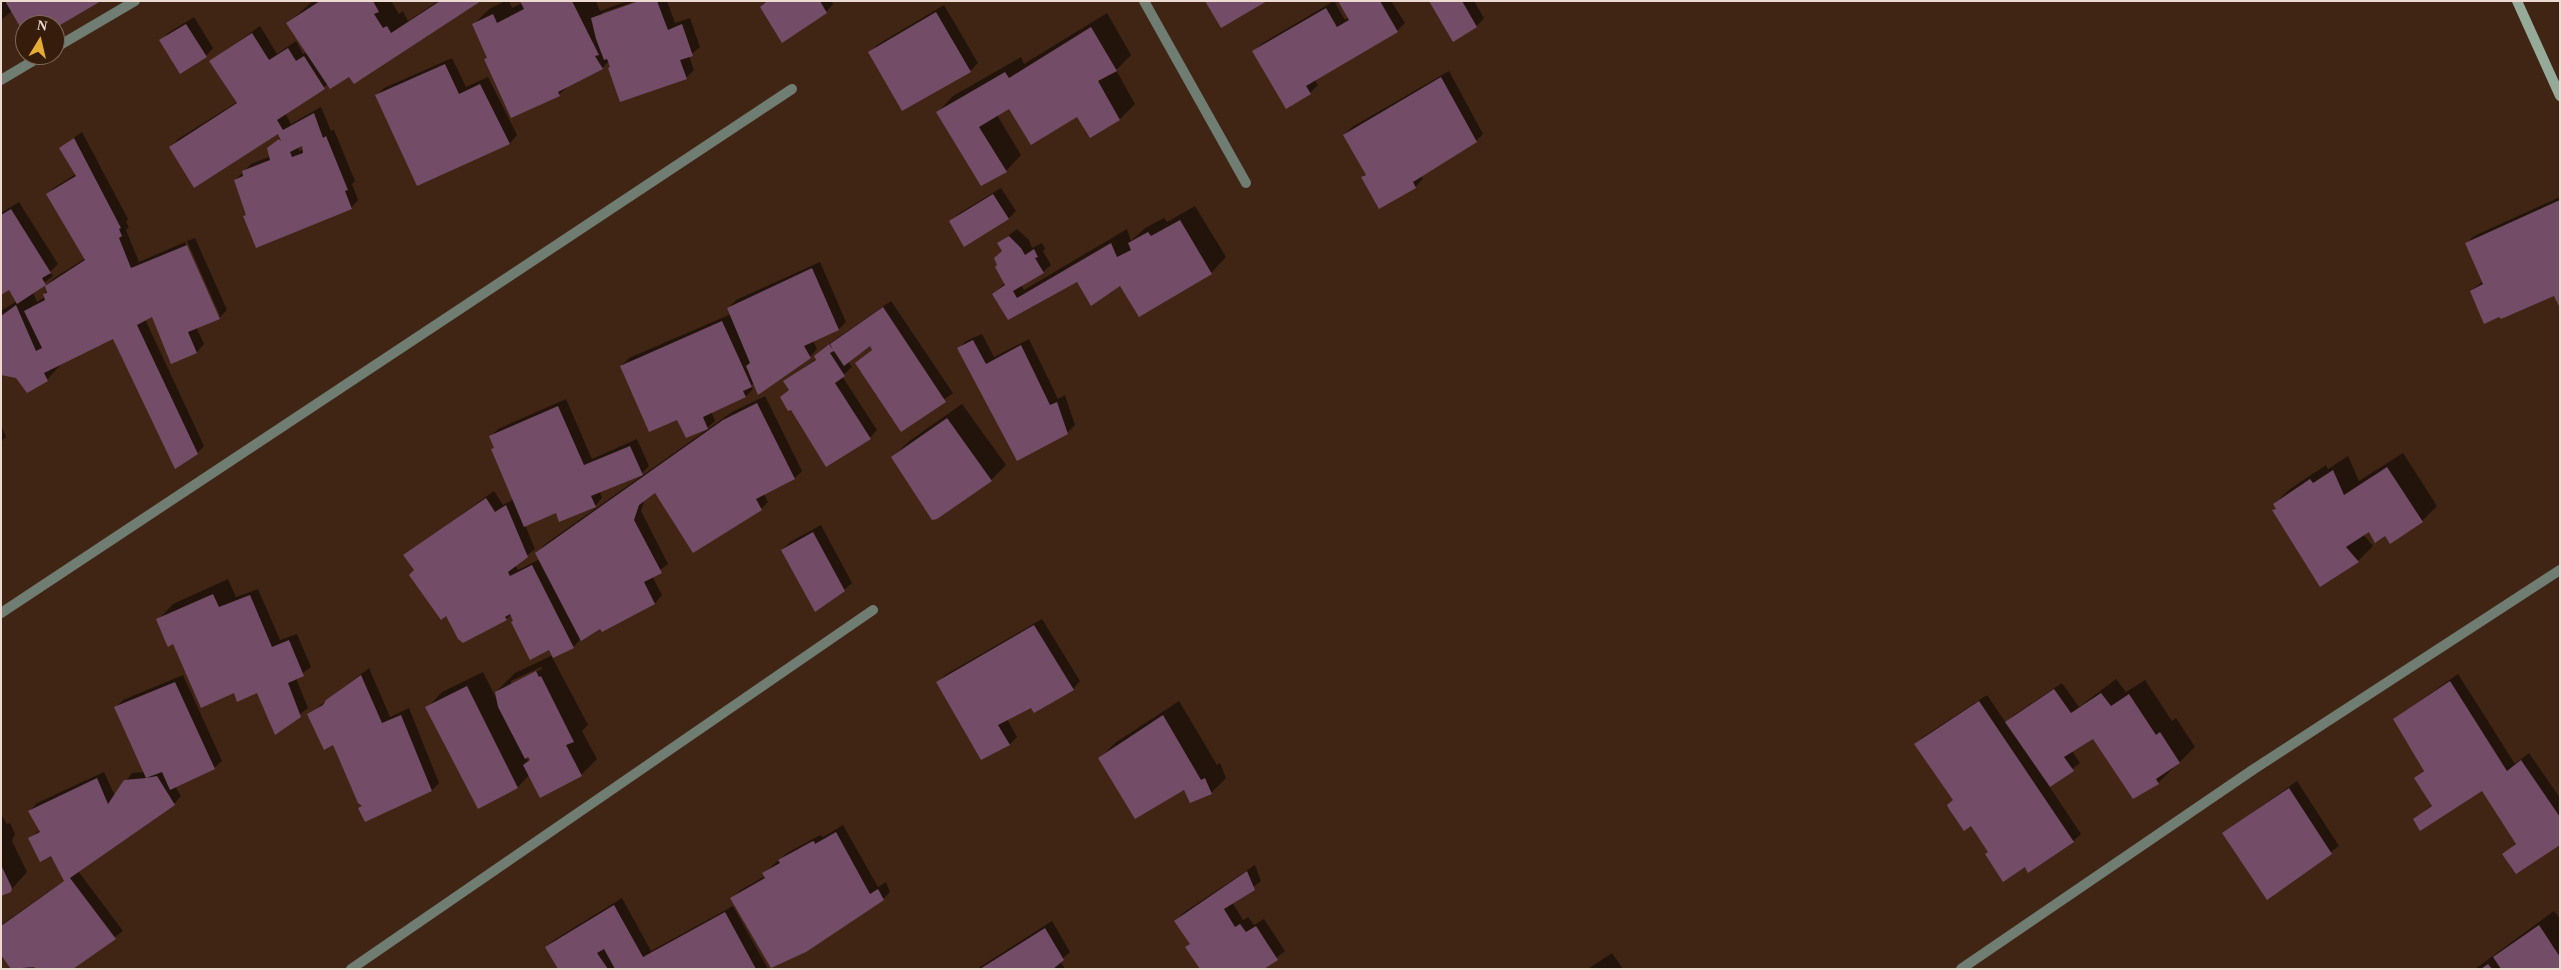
<!DOCTYPE html>
<html>
<head>
<meta charset="utf-8">
<style>
	body { margin:0 }
	#map { position:relative; width:2561px; height:970px; overflow:hidden; background:#402515; font-family:"Times New Roman",serif }
	canvas { display:block }
	.frame { position:absolute; inset:0; border:2px solid #eddbd1; pointer-events:none }
	.north { position:absolute; left:15px; top:15px; width:50px; height:50px; box-sizing:border-box; background:#351c0b; border:1px solid #7f685a; border-radius:50%; rotate:9deg; font-size:14px; font-weight:700; line-height:20px; text-align:center; color:#eddbd1 }
	.north::after { content:''; display:block; margin:auto; width:18px; height:22px; background:#e5ad35; clip-path:polygon(50% 0,100% 100%,50% 72%,0 100%) }
</style>
</head>
<body>
<div id="map">
<canvas width="2561" height="970"></canvas>
<div class="frame"></div>
<div class="north">N</div>
</div>
<script>
const g = document.querySelector('canvas').getContext('2d');
g.lineJoin = 'round';
function fill(path, color) {
  g.fillStyle = color;
  g.fill(path, 'evenodd');
}
function toPath(rows) {
  const path = new Path2D();
  for (const r of rows) {
    path.moveTo(r[0], r[1]);
    for (let i = 2; i < r.length; i += 2) path.lineTo(r[i], r[i + 1]);
  }
  return path;
}
function stroke(path, color, width, dash) {
  g.strokeStyle = color;
  g.lineWidth = width;
  g.lineCap = dash ? 'butt' : 'round';
  g.setLineDash(dash || []);
  g.stroke(path);
}
fill(toPath([
	[1,1,99,1,55,27,55,25,25,25,25,32,12,11,1,20],
	[313,1,391,1,399,14,403,11,408,21,438,1,479,1,349,76,328,84,285,113,291,124,321,107,331,131,334,130,355,181,352,184,358,200,351,208,244,216,247,213,235,180,251,164,271,156,269,148,281,137,278,132,171,147,178,139,237,102,211,61,260,26,277,54,296,41,303,54,307,52,288,23],
	[303,144,304,149,299,151,298,147],
	[505,1,509,1,512,8,522,3,521,1,596,1,600,11,628,1,636,1,602,13,602,16,643,1,667,1,675,23,690,18,700,47,689,56,694,70,686,78,611,67,609,61,602,68,568,86,559,95,488,57,474,24,489,9],
	[766,1,832,1,833,4,826,12,761,6],
	[1334,1,1345,20,1349,17,1339,1,1391,1,1405,23,1397,31,1314,79,1318,85,1310,93,1254,52,1261,44],
	[1431,1,1474,1,1484,18,1477,26,1453,40],
	[944,5,978,63,970,71,870,52,877,45],
	[1107,13,1131,55,1116,70,1135,104,1120,119,1090,136,1078,115,1009,107,997,115,1021,155,1006,171,938,112,953,96,1021,57,1024,64],
	[194,17,213,48,206,56,161,41,168,33],
	[452,58,466,87,488,77,517,135,510,143,418,184,376,96,384,88],
	[1449,71,1483,134,1476,141,1421,176,1423,179,1415,187,1380,207,1362,177,1367,173,1344,135,1352,127],
	[82,132,128,219,126,222,129,227,126,230,139,262,185,242,218,316,220,316,187,241,195,238,227,310,219,318,196,327,204,344,197,352,171,362,153,316,145,319,204,446,197,453,114,337,62,363,47,380,1,374,1,311,17,301,10,289,1,293,1,213,19,202,58,264,50,272,53,276,33,292,37,302,45,297,46,286,54,278,86,258,47,194,55,187,76,174,60,148],
	[1001,188,1016,211,1008,219,951,222,958,214],
	[2560,197,2560,304,2555,295,2471,291,2483,281,2466,244,2474,236],
	[1195,206,1226,257,1211,273,1120,284,1078,280,1009,318,994,294,1005,283,1003,250,999,243,1017,229,1029,240,1032,248,1042,243,1045,249,1043,251,1051,265,1043,272,1021,285,1024,290,1127,229,1131,241,1145,228,1164,218,1167,222],
	[820,262,846,322,839,329,813,341,817,349,810,357,754,383,751,386,753,389,746,396,711,411,715,421,707,428,677,418,621,366,629,358,731,314,728,308,736,300],
	[891,301,953,393,902,430,856,363,873,349,870,344,847,360,852,367,842,376,877,430,870,438,791,409,781,397,790,389,785,381,817,358,816,356,823,348],
	[982,334,994,357,1029,339,1058,399,1065,395,1075,425,1067,433,958,349,966,341],
	[765,396,802,471,795,478,764,494,768,502,761,509,656,492,645,499,641,511,668,564,652,576,662,595,655,603,602,631,600,628,581,639,573,647,552,657,588,725,582,731,597,759,581,775,540,796,529,775,518,787,478,807,427,708,442,692,483,672,497,700,496,692,515,673,553,655,549,648,511,615,506,619,447,614,404,556,494,491,503,505,514,499,492,450,495,447,490,437,498,429,566,399,592,459,637,439,649,466,642,473,600,492,602,498,595,506,557,512,525,525,535,549,515,565,518,570,540,559,537,553,544,545,732,412],
	[541,667,542,669,511,684,511,681],
	[529,755,531,759,528,762,526,757],
	[962,404,1006,465,991,480,892,458,908,442],
	[1,425,6,437,1,442],
	[2403,453,2437,506,2422,521,2386,535,2369,530,2363,534,2373,546,2358,561,2274,511,2277,508,2274,504,2290,489,2326,465,2328,469,2348,456,2359,481],
	[821,525,852,583,844,590,782,550,790,542],
	[228,579,236,597,258,589,280,640,297,634,311,667,296,678,308,708,275,733,257,692,235,692,174,643,158,620,173,604],
	[1042,619,1080,681,1073,689,1031,706,1007,719,1017,737,1010,744,982,759,937,683,945,675],
	[369,668,390,717,409,708,439,783,432,790,366,820,360,808,363,805,334,744,309,714],
	[2458,674,2515,764,2529,753,2560,798,2560,843,2504,854,2517,842,2482,789,2415,819,2432,805,2415,778,2425,769,2394,719],
	[183,675,222,761,214,768,175,786,181,796,174,804,78,871,123,931,71,969,34,965,29,969,13,969,1,953,1,925,65,880,52,855,30,838,40,830,30,811,37,803,104,772,115,796,132,773,144,772,116,707,123,700],
	[2116,679,2126,692,2145,680,2172,721,2176,718,2195,747,2158,783,2093,737,2072,751,2080,763,2049,786,2081,834,2073,841,2026,865,1989,851,1916,744,1923,737,1987,695,2006,723,2014,715,2062,683,2079,707],
	[1179,701,1217,765,1220,763,1226,778,1211,793,1184,788,1100,758,1115,743],
	[2297,781,2339,846,2267,898,2224,833],
	[1,814,7,824,10,823,15,834,12,841,27,872,10,891,1,895],
	[843,825,878,887,886,882,890,892,882,900,732,898,739,891,765,876,764,873,787,853,820,835,823,837],
	[1255,865,1261,881,1232,902,1243,920,1248,917,1254,925,1264,919,1285,951,1262,969,1187,947,1191,943,1176,921,1183,913],
	[622,898,651,951,733,906,768,969,559,969,546,947,554,940],
	[2554,911,2560,919,2560,969,2475,969],
	[1052,921,1070,952,1060,961,1065,969,977,969],
	[1612,953,1623,969,1588,969]
]), '#0007');
fill(toPath([
	[5,1,101,1,55,28,55,25,25,25,25,35],
	[320,1,373,1,379,12,374,14,383,28,387,26,391,33,440,1,481,1,354,84,349,77,330,89,286,23],
	[520,1,572,1,599,55,595,56,603,69,558,92,560,96,511,118,484,59,487,58,472,24,493,14,497,23,524,9],
	[639,1,657,1,668,30,682,24,693,56,680,60,687,79,620,102,608,68,610,67,607,59,604,60,596,39,591,18],
	[767,1,820,1,827,13,782,43,760,7],
	[1205,1,1267,1,1221,28],
	[1338,1,1380,1,1398,32,1306,86,1311,94,1286,109,1252,51,1326,8,1337,27,1349,20],
	[1429,1,1462,1,1477,27,1453,42],
	[936,12,971,72,902,111,868,52],
	[186,24,207,57,180,74,159,40],
	[1091,27,1117,71,1098,81,1120,120,1090,138,1077,117,1031,145,1009,109,979,127,1007,172,981,186,936,112,1005,72,1009,78],
	[252,33,269,60,288,48,296,61,304,56,325,89,277,120,283,130,314,113,323,138,326,136,348,190,345,191,352,209,256,248,243,216,246,215,234,180,243,176,242,171,270,160,267,148,279,139,281,141,278,134,194,188,169,147,237,103,209,61],
	[302,146,303,153,292,157,290,152],
	[445,64,459,94,480,84,510,144,417,186,375,95],
	[1441,77,1477,142,1413,182,1416,188,1379,209,1361,177,1366,175,1343,135],
	[74,138,121,228,119,229,122,236,119,238,131,268,187,245,220,319,188,332,197,353,171,364,152,317,137,325,198,454,175,469,113,339,44,373,48,381,27,393,16,378,1,375,1,316,16,305,36,351,42,348,24,311,45,300,43,294,47,293,45,286,85,260,46,194,76,176,59,148],
	[993,194,1009,219,964,247,949,221],
	[2560,200,2560,308,2554,296,2501,319,2499,317,2484,324,2470,291,2483,284,2465,243],
	[11,209,51,273,42,278,46,285,17,304,9,290,1,295,1,215],
	[1180,220,1212,274,1139,317,1120,286,1091,306,1077,282,1008,320,992,294,1005,285,995,267,997,265,994,258,1002,251,997,243,1009,236,1021,248,1025,255,1034,249,1038,257,1035,258,1044,273,1013,291,1017,298,1111,243,1117,257,1131,250,1128,243,1148,232,1151,236],
	[812,268,839,330,804,346,811,358,758,395,746,366,750,363,727,308],
	[883,307,946,402,901,432,855,363,872,350,870,346,844,366,834,351,830,353,845,376,835,383,871,439,826,467,791,410,788,411,780,397,789,390,783,381,816,360,814,356,829,344,833,350,830,344],
	[722,321,752,387,743,391,746,397,703,417,708,429,686,438,677,420,649,432,620,366],
	[973,340,986,364,1021,345,1050,405,1057,402,1068,434,1017,461,957,348],
	[757,403,795,479,756,499,762,510,693,553,655,493,639,505,634,520,662,573,644,582,655,604,602,632,600,629,581,641,535,553,723,420],
	[558,406,584,465,630,446,643,475,591,496,596,507,559,522,556,513,524,527,491,449,494,448,489,436],
	[947,418,992,481,937,519,932,520,891,457],
	[2387,467,2423,522,2390,544,2385,536,2375,543,2369,532,2346,547,2359,562,2320,587,2272,510,2276,509,2273,504,2310,479,2313,483,2333,470,2344,495],
	[486,498,495,512,506,505,528,557,508,572,510,576,532,565,574,648,553,658,549,650,530,660,511,622,513,621,510,614,505,617,507,620,463,643,458,639,446,616,441,620,409,575,414,570,403,555],
	[813,532,845,591,815,612,781,550],
	[213,594,219,607,250,595,272,647,289,640,304,676,288,683,301,717,275,735,257,693,237,702,234,693,201,708,173,644,168,647,166,643,156,619],
	[1034,625,1074,690,1034,713,1031,708,998,725,1010,745,981,760,936,682],
	[536,671,539,677,541,676,574,742,566,745,582,776,540,798,523,765,530,760,528,757,525,759,498,707,495,692],
	[361,675,382,723,401,715,432,791,365,822,358,808,362,806,358,803,333,745,324,750,307,714,323,705,326,700],
	[2450,681,2507,771,2521,760,2560,817,2560,845,2516,874,2502,854,2516,844,2482,791,2420,831,2413,819,2432,806,2414,778,2424,771,2393,719],
	[175,682,215,769,170,790,162,772,146,778,157,776,175,805,70,878,116,939,73,969,36,969,34,967,11,969,1,955,1,926,64,881,51,856,40,862,28,838,40,832,28,811,97,778,108,804,124,780,146,778,114,707],
	[467,686,518,788,478,809,425,707],
	[2054,689,2071,713,2101,693,2111,706,2129,694,2156,735,2160,732,2180,763,2156,779,2159,784,2133,799,2093,739,2064,757,2074,771,2050,787,2005,722],
	[1979,701,2074,842,2028,873,2025,867,2003,882,1985,854,1988,852,1971,826,1964,831,1949,809,1947,805,1953,800,1914,744],
	[1163,715,1201,780,1205,778,1212,794,1190,803,1184,790,1135,819,1098,758],
	[2289,788,2332,854,2267,900,2222,833],
	[836,832,870,894,878,889,884,900,806,952,771,968,730,898,765,878,762,873,780,863,778,860,811,842,814,841,815,844],
	[1,865,12,888,11,892,1,896],
	[1247,871,1255,890,1224,909,1235,927,1240,924,1246,932,1256,926,1278,960,1264,969,1200,969,1185,947,1190,944,1174,921],
	[614,905,643,957,725,912,756,969,615,969,604,949,597,953,608,969,558,969,545,947],
	[2539,925,2560,957,2560,969,2501,969,2493,957],
	[1045,928,1064,960,1053,969,980,969],
	[2488,964,2492,969,2481,969]
]), '#734c68');
stroke(toPath([
	[1144,1,1246,183],
	[55,48,135,1],
	[1,80,43,55],
	[1,613,792,89],
	[351,969,873,610],
	[1961,969,2254,769,2560,570]
]), '#707d72', 10);
stroke(toPath([
	[2517,1,2560,96]
]), '#96aa99', 10);
</script>
</body>
</html>
